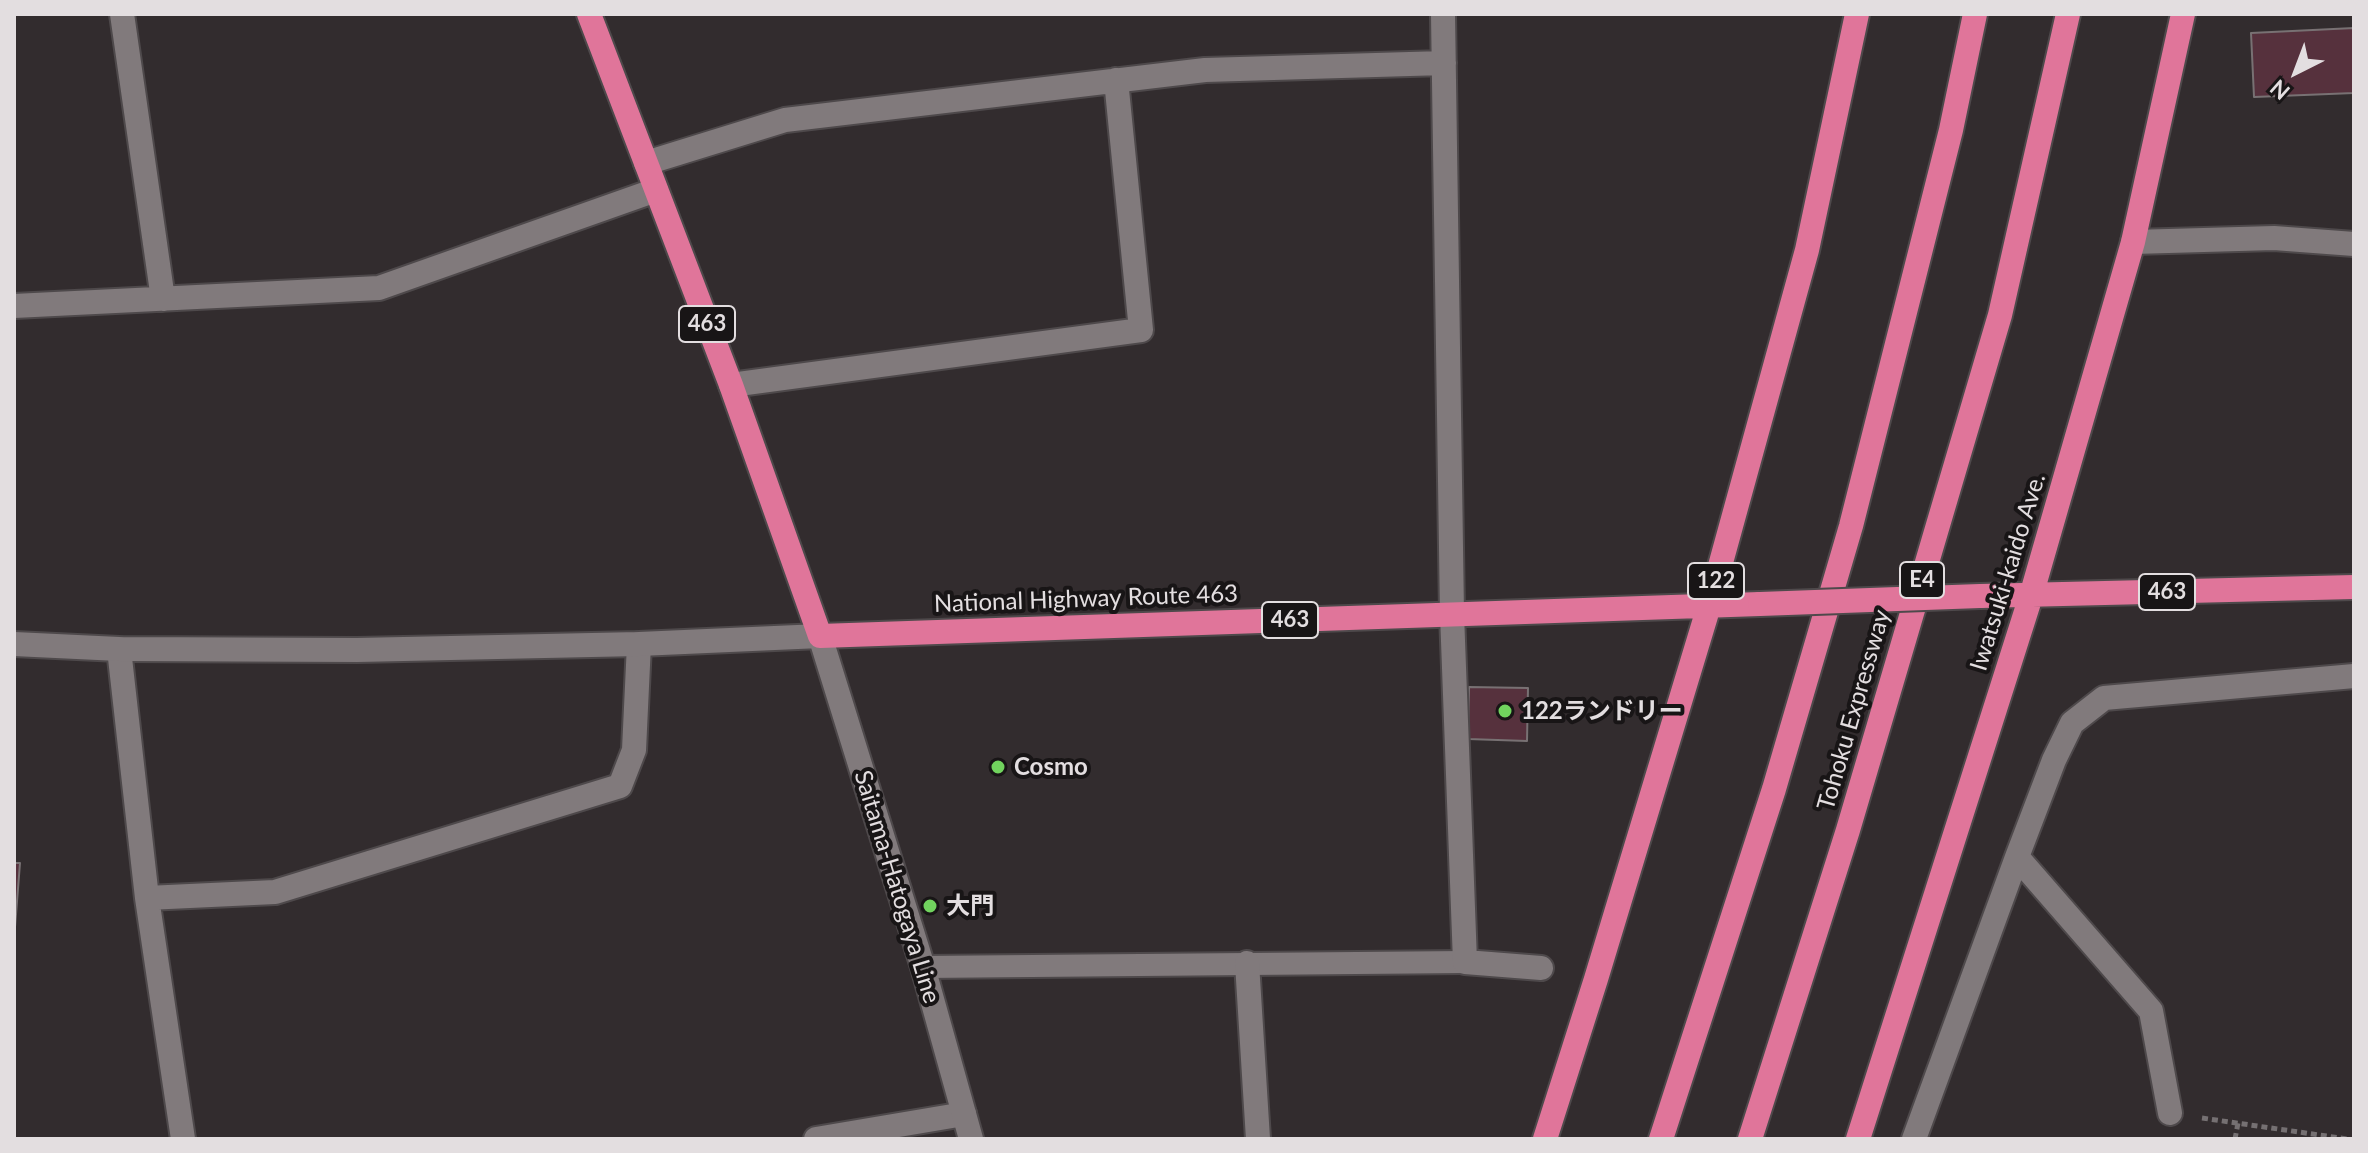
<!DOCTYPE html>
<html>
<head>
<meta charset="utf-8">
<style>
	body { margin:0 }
	#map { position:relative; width:2368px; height:1153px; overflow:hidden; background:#322c2e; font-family:Lato,sans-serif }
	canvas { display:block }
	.frame { position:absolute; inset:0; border:16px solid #e3dee0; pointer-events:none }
	.north { position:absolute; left:2256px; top:32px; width:80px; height:80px; -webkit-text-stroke:6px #181516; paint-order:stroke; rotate:222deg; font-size:22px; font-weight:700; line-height:32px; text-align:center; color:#e3dee0 }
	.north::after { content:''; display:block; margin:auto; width:28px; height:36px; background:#e3dee0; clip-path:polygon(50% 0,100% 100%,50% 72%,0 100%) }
</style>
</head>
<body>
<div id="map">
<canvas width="2368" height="1153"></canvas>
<div class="frame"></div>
<div class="north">N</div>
</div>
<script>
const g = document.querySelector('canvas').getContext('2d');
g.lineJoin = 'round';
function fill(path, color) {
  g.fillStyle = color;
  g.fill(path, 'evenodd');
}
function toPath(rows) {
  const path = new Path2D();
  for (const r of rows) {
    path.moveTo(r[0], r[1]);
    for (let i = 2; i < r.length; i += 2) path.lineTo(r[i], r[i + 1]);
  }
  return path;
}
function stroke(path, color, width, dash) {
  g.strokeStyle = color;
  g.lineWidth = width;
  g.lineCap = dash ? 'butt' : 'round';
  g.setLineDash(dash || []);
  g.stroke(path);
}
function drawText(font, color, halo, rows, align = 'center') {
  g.font = font + ' Lato,"Noto Sans JP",sans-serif';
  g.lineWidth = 8;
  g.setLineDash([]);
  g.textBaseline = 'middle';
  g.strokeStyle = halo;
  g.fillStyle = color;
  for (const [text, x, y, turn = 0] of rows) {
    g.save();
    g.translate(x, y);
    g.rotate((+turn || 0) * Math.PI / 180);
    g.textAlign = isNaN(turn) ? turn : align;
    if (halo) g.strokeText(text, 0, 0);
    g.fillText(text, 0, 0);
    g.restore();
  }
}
const building = toPath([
	[2354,28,2354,93,2254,97,2251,33,2354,28],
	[1469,687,1528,688,1527,741,1468,739,1469,687],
	[14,863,20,863,15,927,14,927,14,863]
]);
fill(building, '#56313d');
stroke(building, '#787173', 2);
const lane = toPath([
	[923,967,1465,962]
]);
const street = toPath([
	[122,14,163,299],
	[1443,14,1452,614,1465,962,1541,968],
	[646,163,785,120,1205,70,1444,63],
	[2133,242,2274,238,2354,244],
	[14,306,379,288,656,190],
	[731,385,1141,330,1116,80],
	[119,649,147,898,183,1139],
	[2017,857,2151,1011,2170,1113],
	[147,898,275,892,620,786,634,750,639,644],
	[1247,963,1258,1139],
	[816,1139,964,1114],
	[1914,1139,2017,857,2054,760,2072,723,2104,698,2354,676]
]);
const secondary = toPath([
	[14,644,119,649,357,650,639,644,820,636,923,967,971,1139]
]);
const highway = toPath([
	[589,14,731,385,820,636,1760,604],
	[1980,596,2354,587],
	[1545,1139,1596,979,1709,606,1807,250,1857,14],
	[1661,1139,1774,789,1851,526,1951,130,1975,14],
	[1750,1139,1848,830,2000,315,2068,14],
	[1858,1139,2031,596,2133,242,2183,14]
]);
stroke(lane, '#4e494b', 26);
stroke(street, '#4e494b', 28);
stroke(secondary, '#4e494b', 28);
stroke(highway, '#4e494b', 28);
stroke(toPath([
	[2202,1118,2347,1139],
	[2235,1139,2238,1123]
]), '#757072', 5, [6, 4]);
stroke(lane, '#817a7c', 22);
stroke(street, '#817a7c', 24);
stroke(secondary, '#817a7c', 24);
stroke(highway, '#e0759a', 24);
const highwayBridge = toPath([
	[1760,604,1980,596]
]);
stroke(highwayBridge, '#4e494b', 28, []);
stroke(highwayBridge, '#e0759a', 24);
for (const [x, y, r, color] of [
	[1505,711,8,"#71d35e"],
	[998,767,8,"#71d35e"],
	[930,906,8,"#71d35e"]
]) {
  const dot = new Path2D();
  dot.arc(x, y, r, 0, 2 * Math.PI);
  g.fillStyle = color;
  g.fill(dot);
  stroke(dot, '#181516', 3);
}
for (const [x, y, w] of [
	[707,324,56],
	[1922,580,44],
	[1716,581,56],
	[2167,592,56],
	[1290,620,56]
]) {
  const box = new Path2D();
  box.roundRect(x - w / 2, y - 18, w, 36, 6);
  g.fillStyle = '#181516';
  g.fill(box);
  stroke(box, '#e3dee0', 2);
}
drawText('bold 22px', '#e3dee0', null, [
	["463",707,324],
	["E4",1922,580],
	["122",1716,581],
	["463",2167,592],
	["463",1290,620]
]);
drawText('24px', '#e3dee0', '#181516', [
	["Iwatsuki-kaido Ave.",2008,572,-73],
	["National Highway Route 463",1086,599,-2],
	["Tohoku Expressway",1854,710,-74],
	["Saitama-Hatogaya Line",897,887,73]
]);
drawText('bold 24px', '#e3dee0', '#181516', [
	["122ランドリー",1521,711],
	["Cosmo",1014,767],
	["大門",946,906]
], 'left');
</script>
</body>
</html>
